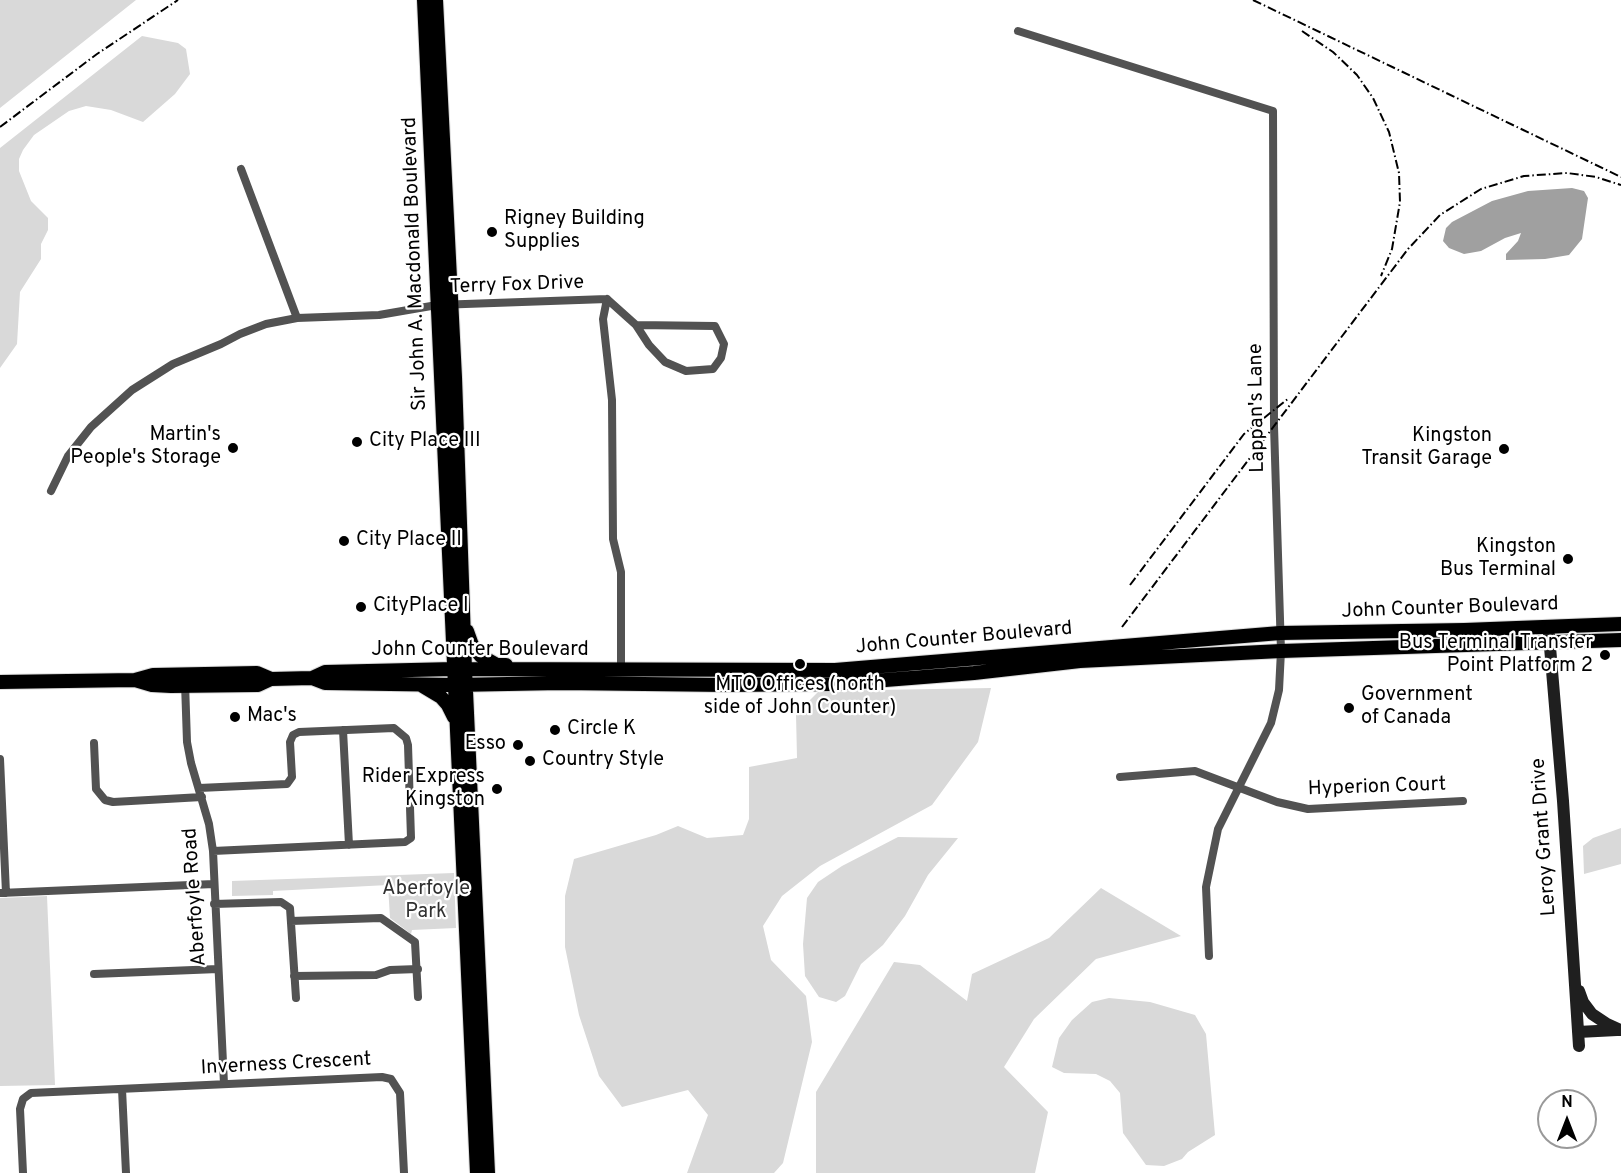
<!DOCTYPE html>
<html>
<head>
<meta charset="utf-8">
<style>
	body { margin:0 }
	#map { position:relative; width:1621px; height:1173px; overflow:hidden; background:#fff; font-family:Overpass,sans-serif }
	canvas { display:block }
	.north { position:absolute; left:1537px; top:1089px; width:60px; height:60px; box-sizing:border-box; background:#fff; border:2px solid #999; border-radius:50%; rotate:0deg; font-size:16px; font-weight:700; line-height:24px; text-align:center; color:#000 }
	.north::after { content:''; display:block; margin:auto; width:21px; height:27px; background:#000; clip-path:polygon(50% 0,100% 100%,50% 72%,0 100%) }
</style>
</head>
<body>
<div id="map">
<canvas width="1621" height="1173"></canvas>
<div class="north">N</div>
</div>
<script>
const g = document.querySelector('canvas').getContext('2d');
g.lineJoin = 'round';
function fill(path, color) {
  g.fillStyle = color;
  g.fill(path, 'evenodd');
}
function toPath(rows) {
  const path = new Path2D();
  for (const r of rows) {
    path.moveTo(r[0], r[1]);
    for (let i = 2; i < r.length; i += 2) path.lineTo(r[i], r[i + 1]);
  }
  return path;
}
function stroke(path, color, width, dash) {
  g.strokeStyle = color;
  g.lineWidth = width;
  g.lineCap = dash ? 'butt' : 'round';
  g.setLineDash(dash || []);
  g.stroke(path);
}
function drawText(font, color, halo, rows, align = 'center') {
  g.font = font + ' Overpass,sans-serif';
  g.lineWidth = 4.5;
  g.setLineDash([]);
  g.textBaseline = 'middle';
  g.strokeStyle = halo;
  g.fillStyle = color;
  for (const [text, x, y, turn = 0] of rows) {
    g.save();
    g.translate(x, y);
    g.rotate((+turn || 0) * Math.PI / 180);
    g.textAlign = isNaN(turn) ? turn : align;
    if (halo) g.strokeText(text, 0, 0);
    g.fillText(text, 0, 0);
    g.restore();
  }
}
fill(toPath([
	[0,0,136,0,0,108],
	[142,36,178,43,186,49,190,74,175,94,143,122,111,110,86,106,69,111,34,135,23,150,19,159,19,171,31,201,48,218,48,230,41,244,41,259,20,292,17,344,0,368,0,148],
	[991,688,978,742,932,805,820,866,782,896,763,926,771,960,806,996,812,1042,783,1163,774,1173,687,1173,708,1115,688,1090,622,1107,599,1076,579,1015,565,947,565,896,574,859,656,835,678,826,707,838,743,835,749,819,749,767,797,758,796,714,819,691],
	[1621,828,1621,864,1584,874,1583,846,1593,838],
	[898,837,958,838,928,875,905,916,883,945,861,964,845,996,836,1002,819,997,805,976,803,944,807,898,818,882,842,866],
	[454,873,456,928,412,930,411,934,390,918,388,885,273,891,273,895,232,896,232,881],
	[1101,888,1181,936,1096,959,1034,1019,1004,1067,1048,1112,1035,1173,816,1173,816,1092,894,962,920,965,967,1001,972,974,1049,938],
	[47,896,55,1085,0,1086,0,898],
	[1109,998,1150,1002,1195,1015,1206,1034,1215,1135,1188,1152,1182,1159,1164,1166,1146,1165,1123,1133,1120,1093,1110,1081,1096,1074,1064,1073,1052,1067,1059,1038,1072,1020,1092,1002]
]), '#d9d9d9');
fill(toPath([
	[1572,188,1584,191,1588,198,1582,239,1569,255,1545,259,1506,260,1506,254,1518,241,1521,233,1505,238,1481,251,1464,254,1449,248,1443,241,1446,228,1452,222,1492,201,1528,191]
]), '#a0a0a0');
const primary = toPath([
	[424,0,477,1173],
	[436,0,455,377,465,669,488,1173],
	[467,631,472,645,481,656,497,665,506,665],
	[312,678,325,672,454,669,835,670,1280,633,1464,630,1621,624],
	[135,680,152,685,171,686,258,685,271,679,312,678,325,683,455,685,561,683,726,685,835,684,974,673,1080,661,1281,651,1621,640],
	[0,682,135,680,153,675,257,673,271,679],
	[421,685,441,697,448,705,454,717]
]);
stroke(primary, '#dbdbdb', 16);
stroke(toPath([
	[1018,31,1273,111,1274,426,1281,651,1279,690,1271,723,1218,829,1206,887,1209,956],
	[241,169,297,318],
	[607,299,603,319,612,400,613,539,621,572,621,670],
	[607,299,636,325,715,326,724,344,721,358,713,369,686,371,665,362,649,345,636,325],
	[51,491,68,456,91,427,132,390,173,364,221,344,240,334,266,324,297,318,379,315,437,305,607,299],
	[185,683,187,742,191,763,209,824,213,851,224,1084],
	[343,730,349,845],
	[94,743,96,789,105,800,113,802,202,797],
	[0,759,6,893],
	[1120,777,1195,771,1277,802,1308,809,1463,801],
	[199,788,287,784,292,777,290,742,293,735,299,732,394,728,406,738,408,745,411,838,405,842,213,851],
	[0,893,214,884],
	[214,904,281,902,290,908,296,998],
	[291,921,381,918,415,942,418,997],
	[94,974,218,969],
	[294,976,376,975,390,970,418,969],
	[122,1089,126,1173],
	[23,1173,20,1109,23,1099,31,1093,382,1077,391,1079,400,1093,404,1173]
]), '#525252', 8);
stroke(toPath([
	[1549,635,1563,801,1579,1046],
	[1579,991,1583,1002,1592,1014,1607,1024,1620,1030],
	[1578,1032,1617,1030]
]), '#1f1f1f', 12);
stroke(primary, '#000', 14);
stroke(toPath([
	[1253,0,1621,177],
	[1302,31,1333,52,1357,75,1373,98,1389,132,1399,173,1400,202,1392,249,1381,276],
	[0,127,97,54,178,0],
	[1130,585,1244,434,1289,398],
	[1122,627,1408,249,1440,215,1481,189,1524,176,1567,173,1596,177,1621,185]
]), '#000', 2, [9, 3, 1.5, 3]);
for (const [x, y, r, color] of [
	[492,232,6,"#000"],
	[357,442,6,"#000"],
	[233,448,6,"#000"],
	[1504,449,6,"#000"],
	[344,541,6,"#000"],
	[1568,559,6,"#000"],
	[361,607,6,"#000"],
	[1605,655,6,"#000"],
	[800,664,6,"#000"],
	[1349,708,6,"#000"],
	[235,717,6,"#000"],
	[555,730,6,"#000"],
	[518,745,6,"#000"],
	[530,761,6,"#000"],
	[497,789,6,"#000"]
]) {
  const dot = new Path2D();
  dot.arc(x, y, r, 0, 2 * Math.PI);
  g.fillStyle = color;
  g.fill(dot);
  stroke(dot, '#fff', 2);
}
drawText('20px', '#000', '#fff', [
	["Rigney Building",504,220],
	["Supplies",504,243],
	["Martin's",221,436,"right"],
	["People's Storage",221,459,"right"],
	["Kingston",1492,437,"right"],
	["Transit Garage",1492,460,"right"],
	["City Place III",369,442],
	["City Place II",356,541],
	["Kingston",1556,548,"right"],
	["Bus Terminal",1556,571,"right"],
	["CityPlace I",373,607],
	["Bus Terminal Transfer",1593,644,"right"],
	["Point Platform 2",1593,667,"right"],
	["MTO Offices (north",800,686,"center"],
	["side of John Counter)",800,709,"center"],
	["Government",1361,696],
	["of Canada",1361,719],
	["Mac's",247,717],
	["Circle K",567,730],
	["Esso",506,745,"right"],
	["Country Style",542,761],
	["Rider Express",485,778,"right"],
	["Kingston",485,801,"right"]
], 'left');
drawText('20px', '#000', '#fff', [
	["Sir John A. Macdonald Boulevard",416,264,-92],
	["Terry Fox Drive",517,286,-2],
	["Lappan's Lane",1258,408,-91],
	["John Counter Boulevard",1450,609,-2],
	["John Counter Boulevard",964,639,-5],
	["John Counter Boulevard",480,651],
	["Hyperion Court",1377,788,-2],
	["Leroy Grant Drive",1545,837,-94],
	["Aberfoyle Road",196,897,-94],
	["Inverness Crescent",286,1065,-3]
]);
drawText('20px', '#303030', '#fff', [
	["Aberfoyle",426,890],
	["Park",426,913]
]);
</script>
</body>
</html>
